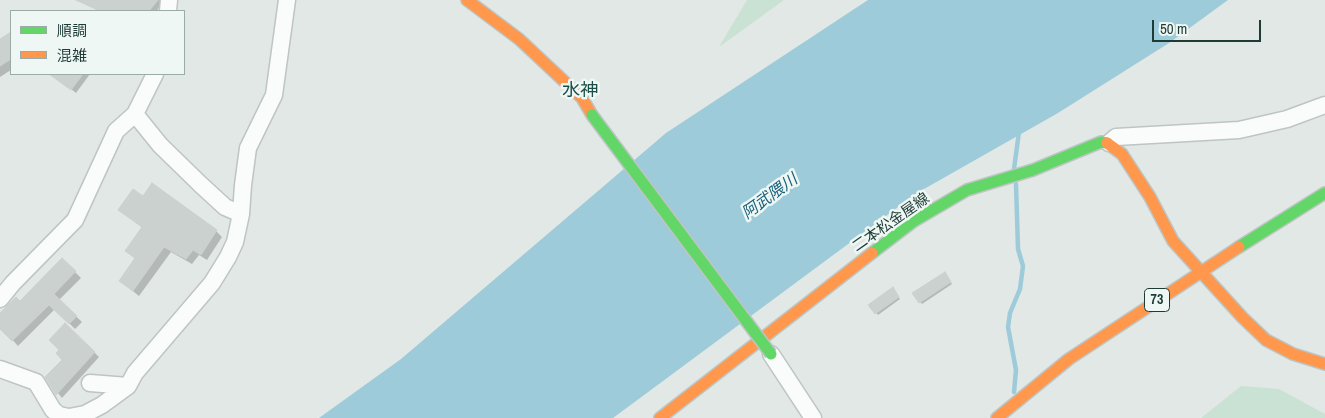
<!DOCTYPE html>
<html>
<head>
<meta charset="utf-8">
<style>
	body { margin:0 }
	#map { position:relative; width:1325px; height:418px; overflow:hidden; background:#e1e8e5; font-family:"Archivo Narrow","Noto Sans JP",sans-serif }
	canvas { display:block }
	.legend { position:absolute; left:10px; top:10px; width:175px; height:65px; box-sizing:border-box; background:#eef7f4; border:1px solid #9baca8; margin:0; padding:6px 9px; list-style:none; font-size:15px; color:#1e3b36 }
	.legend li { display:flex; align-items:center; gap:10px; height:25px }
	.legend b { width:25px; border:1px solid #9baca8 }
	.scale { position:absolute; left:1152px; top:20px; width:109px; height:22px; box-sizing:border-box; border:2px solid #1e3b36; border-top:0; padding-left:6px; font-size:15px; line-height:18px; white-space:nowrap; color:#1e3b36; -webkit-text-stroke:4px #eef7f4; paint-order:stroke }
</style>
</head>
<body>
<div id="map">
<canvas width="1325" height="418"></canvas>
<ul class="legend">
<li><b style="height:6px;background:#63d668"></b>順調</li>
<li><b style="height:6px;background:#ff974d"></b>混雑</li>
</ul>
<div class="scale">50 m</div>
</div>
<script>
const g = document.querySelector('canvas').getContext('2d');
g.lineJoin = 'round';
function fill(path, color) {
  g.fillStyle = color;
  g.fill(path, 'evenodd');
}
function toPath(rows) {
  const path = new Path2D();
  for (const r of rows) {
    path.moveTo(r[0], r[1]);
    for (let i = 2; i < r.length; i += 2) path.lineTo(r[i], r[i + 1]);
  }
  return path;
}
function stroke(path, color, width, dash) {
  g.strokeStyle = color;
  g.lineWidth = width;
  g.lineCap = dash ? 'butt' : 'round';
  g.setLineDash(dash || []);
  g.stroke(path);
}
function drawText(font, color, halo, rows, align = 'center') {
  g.font = font + ' "Archivo Narrow","Noto Sans JP",sans-serif';
  g.lineWidth = 5;
  g.setLineDash([]);
  g.textBaseline = 'middle';
  g.strokeStyle = halo;
  g.fillStyle = color;
  for (const [text, x, y, turn = 0] of rows) {
    g.save();
    g.translate(x, y);
    g.rotate((+turn || 0) * Math.PI / 180);
    g.textAlign = isNaN(turn) ? turn : align;
    if (halo) g.strokeText(text, 0, 0);
    g.fillText(text, 0, 0);
    g.restore();
  }
}
fill(toPath([
	[747,0,784,0,719,47],
	[1241,386,1279,389,1325,414,1325,418,1201,418]
]), '#c9e2d3');
fill(toPath([
	[868,0,1228,0,1169,43,1058,113,917,193,613,418,319,418,401,359,666,133]
]), '#9ecbd9');
fill(toPath([
	[88,0,163,0,157,11,97,11],
	[11,33,11,70,0,77,0,40],
	[58,74,90,74,76,93,56,77],
	[143,198,216,231,222,237,207,260,199,255,192,264,171,252,139,296,120,281,136,259,127,251,143,228,126,215],
	[62,259,81,278,59,300,82,322,75,329,55,309,18,346,0,326],
	[947,276,952,284,922,304,920,302],
	[894,291,900,299,878,315,870,305],
	[65,324,99,357,62,398,46,378,64,360,61,350]
]), '#0003');
stroke(toPath([
	[1014,169,1019,132],
	[1014,392,1016,370,1008,327,1010,313,1020,289,1023,266,1018,249,1016,184]
]), '#9ecbd9', 4.5);
const building = toPath([
	[76,0,158,0,149,11,100,11,76,0],
	[11,32,11,59,0,66,0,39,11,32],
	[49,74,83,74,71,90,49,74],
	[152,183,217,230,201,255,193,250,186,259,164,247,133,291,119,281,135,258,125,251,142,227,118,210,133,189,143,196,152,183],
	[62,258,76,271,54,294,77,316,69,324,49,305,12,341,0,329,0,313,16,297,20,301,62,258],
	[945,272,951,282,919,303,912,293,945,272],
	[893,287,899,297,875,314,868,305,893,287],
	[65,323,95,352,56,395,45,377,62,360,56,353,59,350,49,340,65,323]
]);
fill(building, '#cbd1cf');
stroke(building, '#cad1ce', 1);
const street = toPath([
	[168,11,169,0],
	[135,114,160,145,200,184,225,207,241,214],
	[1109,143,1116,137,1239,130,1287,119,1325,105],
	[0,299,13,283,75,220,116,131,135,114,155,74],
	[771,354,813,418],
	[0,369,36,382,53,410,59,415,69,417,85,414,102,405,128,386],
	[90,383,128,386,135,373,212,283,228,257,235,242,241,214,243,185,248,148,274,95,287,0]
]);
const fast = toPath([
	[1239,247,1325,193],
	[872,253,914,221,967,190,1033,170,1101,142,1107,143]
]);
const slow = toPath([
	[467,0,519,39,582,98,592,115],
	[1107,143,1122,154,1150,197,1173,241,1242,317,1266,340,1293,354,1325,364],
	[660,418,872,253],
	[997,418,1069,359,1239,247]
]);
stroke(street, '#bec5c2', 19);
stroke(fast, '#bdc5c3', 14);
stroke(slow, '#bdc5c3', 14);
stroke(street, '#fafcfb', 16);
stroke(fast, '#63d668', 11);
stroke(slow, '#ff974d', 11);
const fastBridge = toPath([
	[592,115,771,354]
]);
stroke(fastBridge, '#bdc5c3', 14, []);
stroke(fastBridge, '#63d668', 11);
for (const [x, y, w] of [
	[1157,300,25]
]) {
  const box = new Path2D();
  box.roundRect(x - w / 2, y - 11.5, w, 23, 4);
  g.fillStyle = '#eef7f4';
  g.fill(box);
  stroke(box, '#1e3b36', 1);
}
drawText('bold 14px', '#1e3b36', null, [
	["73",1157,300]
]);
drawText('15px', '#1e3b36', '#eef7f4', [
	["二本松金屋線",891,223,-35]
]);
drawText('italic 16px', '#165f7a', '#eef7f4', [
	["阿武隈川",770,197,-36]
]);
drawText('18px', '#1a4e46', '#eef7f4', [
	["水神",580,91]
]);
</script>
</body>
</html>
